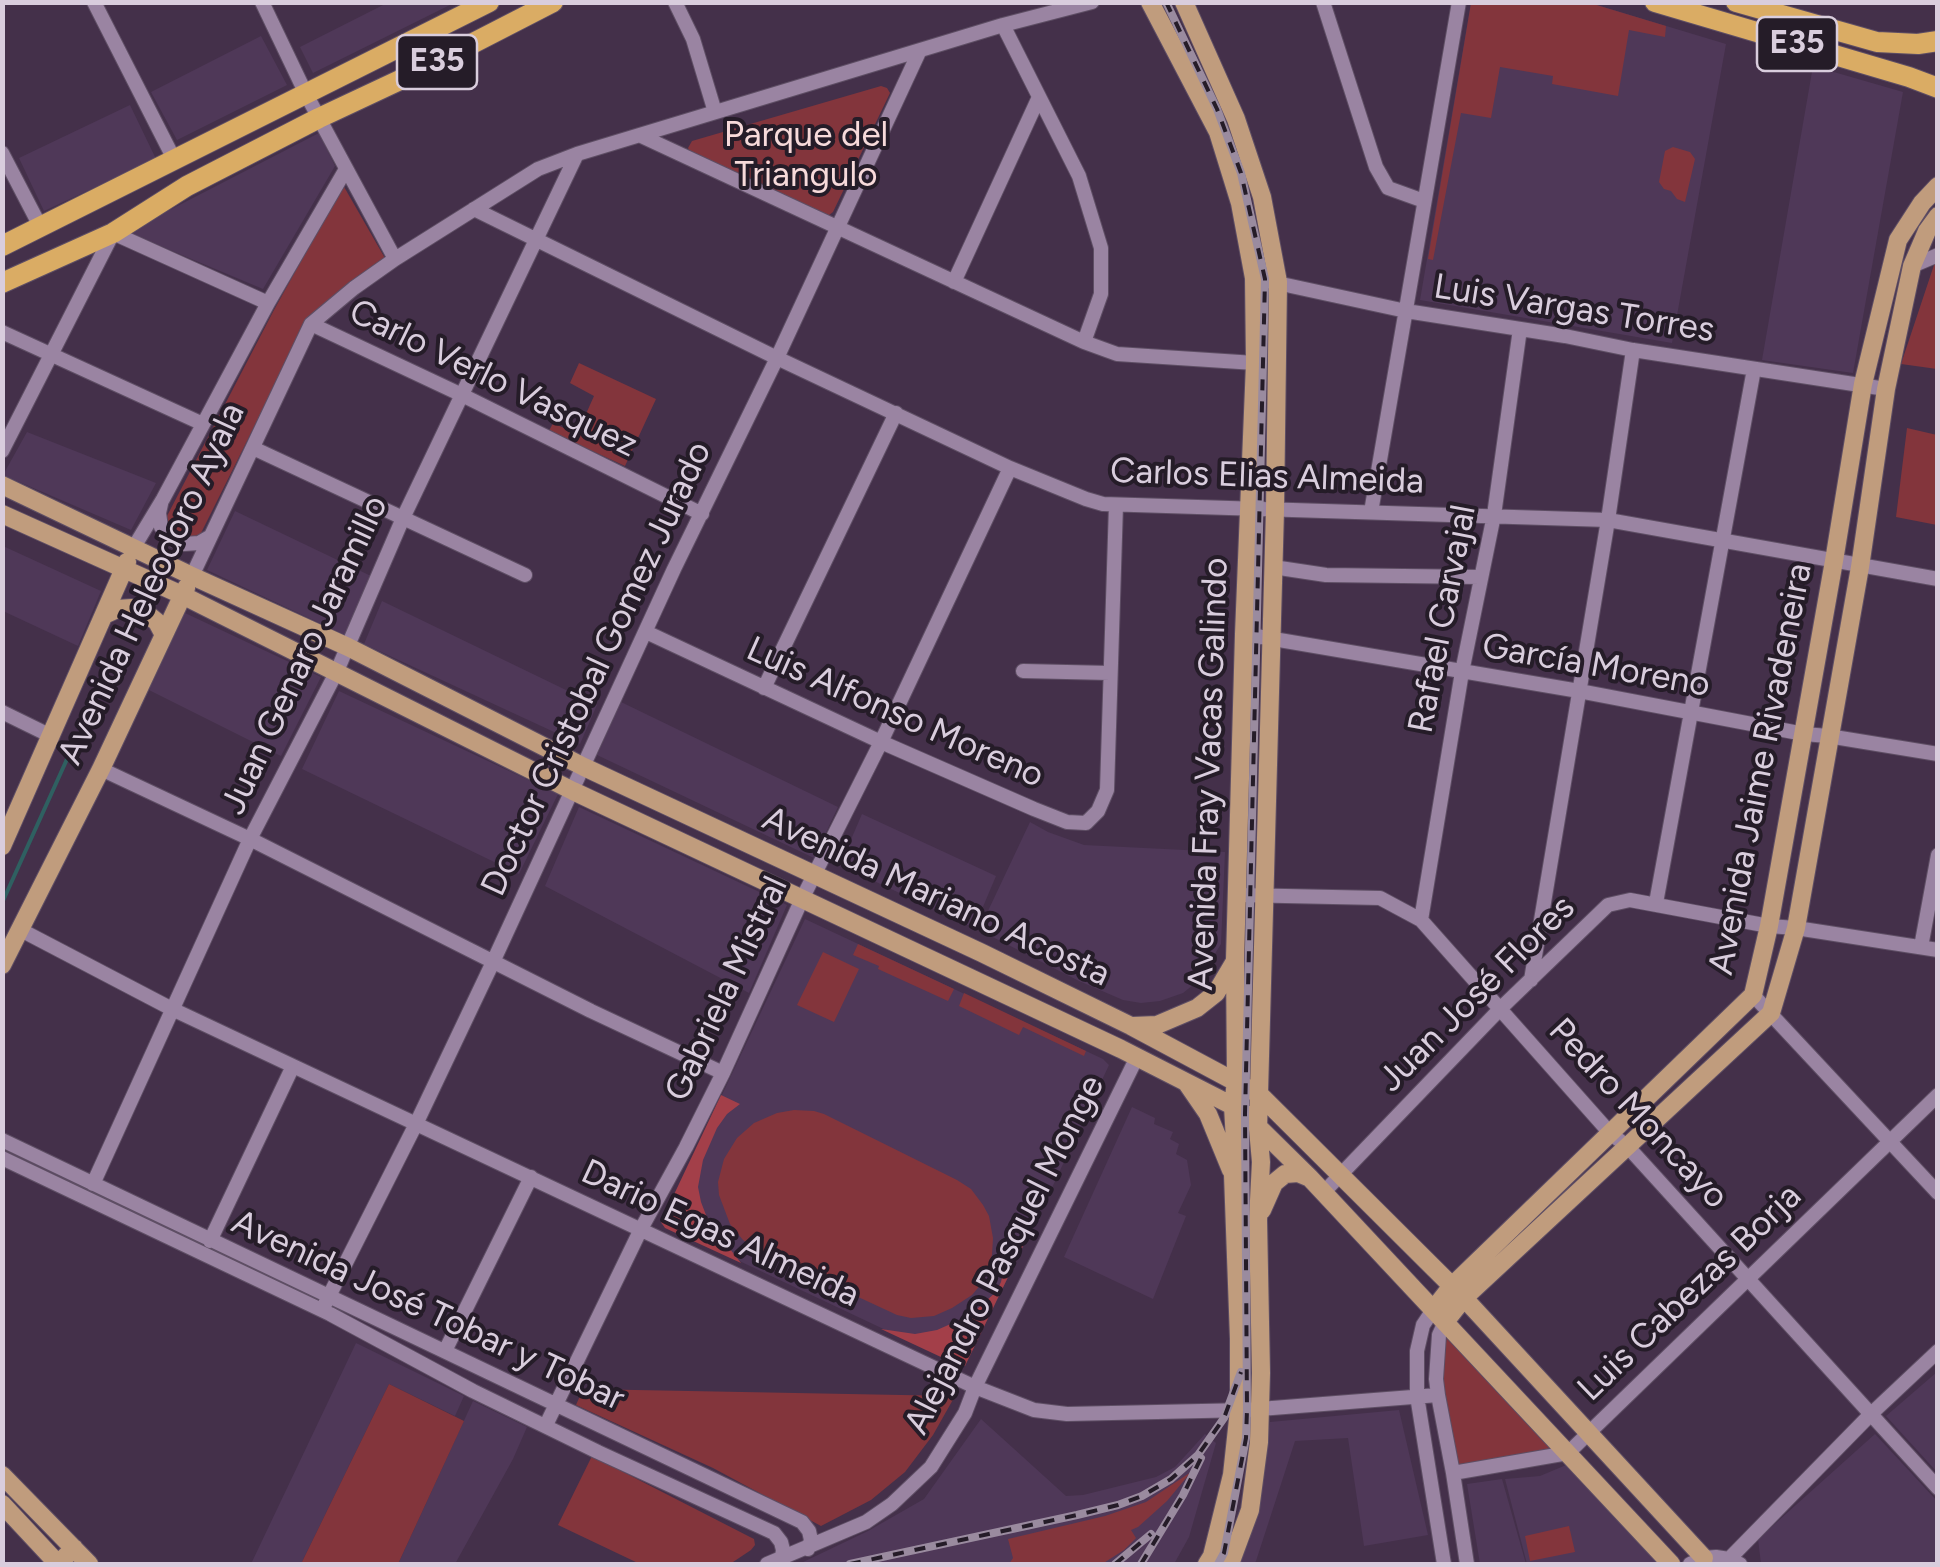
<!DOCTYPE html>
<html>
<head>
<meta charset="utf-8">
<style>
	body { margin:0 }
	#map { position:relative; width:1940px; height:1567px; overflow:hidden; background:#44304a; font-family:Figtree,sans-serif }
	canvas { display:block }
	.frame { position:absolute; inset:0; border:5px solid #d9cddd; pointer-events:none }
</style>
</head>
<body>
<div id="map">
<canvas width="1940" height="1567"></canvas>
<div class="frame"></div>
</div>
<script>
const g = document.querySelector('canvas').getContext('2d');
g.lineJoin = 'round';
function fill(path, color) {
  g.fillStyle = color;
  g.fill(path, 'evenodd');
}
function toPath(rows) {
  const path = new Path2D();
  for (const r of rows) {
    path.moveTo(r[0], r[1]);
    for (let i = 2; i < r.length; i += 2) path.lineTo(r[i], r[i + 1]);
  }
  return path;
}
function stroke(path, color, width, dash) {
  g.strokeStyle = color;
  g.lineWidth = width;
  g.lineCap = dash ? 'butt' : 'round';
  g.setLineDash(dash || []);
  g.stroke(path);
}
function drawText(font, color, halo, rows, align = 'center') {
  g.font = font + ' Figtree,sans-serif';
  g.lineWidth = 8;
  g.setLineDash([]);
  g.textBaseline = 'middle';
  g.strokeStyle = halo;
  g.fillStyle = color;
  for (const [text, x, y, turn = 0] of rows) {
    g.save();
    g.translate(x, y);
    g.rotate((+turn || 0) * Math.PI / 180);
    g.textAlign = isNaN(turn) ? turn : align;
    if (halo) g.strokeText(text, 0, 0);
    g.fillText(text, 0, 0);
    g.restore();
  }
}
fill(toPath([
	[389,2,454,3,313,73,300,47],
	[1471,3,1590,3,1726,44,1672,343,1420,300],
	[261,36,287,85,177,140,151,92],
	[1813,66,1903,92,1853,373,1762,360],
	[130,105,156,159,44,211,19,158],
	[319,133,335,166,263,289,127,232],
	[27,432,156,483,131,530,3,475],
	[235,511,371,576,345,635,207,570],
	[3,546,101,591,78,646,3,611],
	[382,601,597,705,580,744,364,644],
	[185,613,321,677,281,756,149,690],
	[339,691,558,794,519,874,302,769],
	[621,702,838,807,814,858,597,755],
	[579,807,787,905,749,993,545,886],
	[862,814,996,876,974,928,840,865],
	[1030,822,1048,832,1084,845,1225,852,1221,944,1198,981,1183,993,1160,1001,1141,1003,1123,1000,1079,981,979,930],
	[805,919,1103,1059,1109,1065,1050,1192,964,1367,661,1224],
	[1132,1107,1155,1118,1154,1124,1173,1132,1170,1139,1179,1144,1176,1154,1187,1160,1191,1185,1178,1213,1186,1216,1153,1299,1064,1257],
	[356,1343,464,1396,455,1416,389,1384,301,1564,251,1564],
	[1937,1372,1937,1472,1886,1416],
	[473,1401,527,1427,513,1459,455,1564,398,1564],
	[1399,1410,1428,1535,1364,1546,1348,1438,1295,1441,1256,1561,1254,1564,1237,1564,1249,1542,1270,1422],
	[981,1419,1066,1496,1083,1495,1156,1477,1175,1467,1205,1434,1216,1443,1189,1537,1174,1564,799,1564,868,1531,924,1499],
	[1875,1434,1937,1501,1937,1564,1761,1564,1758,1539],
	[1571,1463,1655,1551,1659,1564,1527,1564,1505,1479,1540,1476],
	[1502,1479,1526,1564,1480,1564,1467,1484]
]), '#4f3858');
fill(toPath([
	[1471,3,1590,3,1666,26,1665,37,1629,30,1618,96,1552,84,1553,76,1500,67,1491,118,1461,113,1433,260,1428,259],
	[881,86,887,88,890,93,833,212,828,216,690,152,688,148,692,141],
	[1673,147,1690,152,1695,159,1685,202,1677,199,1671,191,1664,189,1659,182,1665,151],
	[343,185,386,260,308,319,200,535,187,542,166,527,167,516,274,310],
	[1937,261,1937,369,1901,364,1935,262],
	[579,363,656,399,625,466,549,431,553,423,577,434,594,396,570,383],
	[1907,428,1937,435,1937,525,1896,517],
	[858,944,954,989,948,1001,878,969,879,966,853,955],
	[823,952,859,969,834,1022,797,1005],
	[964,993,1086,1051,1084,1056,1023,1027,1019,1035,959,1006],
	[794,1110,814,1111,824,1114,957,1180,971,1189,983,1205,989,1216,993,1238,992,1255,987,1270,982,1283,972,1295,952,1308,934,1316,911,1318,897,1315,757,1250,743,1240,730,1224,719,1195,718,1182,724,1159,737,1138,754,1123,777,1113],
	[1447,1333,1556,1445,1553,1451,1458,1468,1442,1382],
	[389,1384,464,1421,398,1564,301,1564],
	[583,1389,955,1396,933,1435,905,1472,871,1500,821,1526,713,1468,576,1405],
	[592,1456,750,1537,754,1539,755,1545,751,1550,730,1564,640,1564,558,1525],
	[1191,1472,1167,1501,1138,1527,1131,1530,1136,1538,1124,1550,1102,1564,1009,1564,1013,1558,1008,1539,1105,1516,1146,1502],
	[1569,1526,1575,1552,1530,1561,1525,1536]
]), '#83353c');
fill(toPath([
	[721,1095,740,1104,727,1114,717,1128,703,1160,698,1187,701,1202,706,1215,715,1230,741,1263,665,1228,661,1222],
	[1011,1236,1025,1242,965,1366,958,1365,881,1329,915,1334,937,1330,964,1318,977,1309,996,1292,1001,1282]
]), '#a33f49');
stroke(toPath([
	[2,903,77,737]
]), '#2f6061', 4);
const minor = toPath([
	[94,2,175,161],
	[262,2,306,94,395,259],
	[675,2,693,39,715,112],
	[1323,2,1376,167,1388,188,1424,201],
	[1003,25,1079,176,1101,248,1101,294,1084,342],
	[639,135,1084,342,1117,354,1255,363],
	[2,153,40,226],
	[474,209,777,358,1010,468,1086,499,1103,504,1608,520,1938,579],
	[1912,266,1938,255],
	[1254,278,1406,311,1565,336,1633,350,1886,389],
	[954,282,1039,97],
	[311,324,462,395,702,514],
	[2,332,203,424],
	[253,448,525,575],
	[2,451,113,233,268,303],
	[161,504,159,513,161,527,171,539,184,544,199,543,211,536],
	[1371,512,1459,2],
	[134,547,163,499,268,303,346,169],
	[1273,567,1326,575,1480,577],
	[192,576,311,324,354,288,395,259,538,169,577,154,1003,25,1092,2],
	[646,632,881,742,1034,809,1067,822,1086,823,1098,811,1107,790,1116,505],
	[1244,634,1579,691,1804,734,1828,736,1938,754],
	[1023,671,1110,673],
	[764,688,896,413],
	[2,712,51,736],
	[101,769,250,839,591,1011,723,1073],
	[1238,895,1380,898,1421,920,1610,1133,1628,1147,1938,1488],
	[1656,903,1754,369],
	[1421,920,1462,672,1494,515,1520,329],
	[19,929,172,1009,293,1066,975,1387,1034,1410,1067,1414,1247,1410,1438,1395],
	[1921,947,1938,855],
	[1531,980,1608,520,1633,350],
	[1753,995,1938,1193],
	[2,1140,802,1522,809,1531,811,1540,808,1549],
	[2,1158,330,1314,473,1391,598,1452,774,1533,781,1542,783,1550,782,1557],
	[93,1184,250,839,337,671,403,518,577,154],
	[1323,1193,1501,1008,1608,905,1630,900,1769,926,1796,928,1938,950],
	[210,1241,293,1066],
	[322,1310,416,1124,493,962,674,569,777,358,920,50],
	[1433,1310,1423,1325,1417,1351,1417,1396,1444,1564],
	[1445,1322,1439,1335,1436,1379,1438,1395,1453,1473,1467,1564],
	[445,1351,531,1177],
	[546,1425,641,1229,686,1147,723,1073,802,899,881,742,1010,468],
	[1453,1473,1568,1453,1938,1095],
	[1729,1559,1871,1414,1938,1351],
	[767,1564,866,1522,892,1504,931,1467,965,1413,975,1387,1137,1057],
	[1690,1564,1704,1558,1716,1557,1729,1559,1740,1564]
]);
const major = toPath([
	[1150,2,1218,132,1240,203,1254,278,1255,363,1244,634,1235,960,1236,1081,1233,1106,1236,1159,1233,1175,1239,1339,1239,1410,1232,1475,1212,1556,1207,1564],
	[1184,2,1236,119,1262,197,1278,282,1275,510,1258,1129,1261,1162,1258,1220,1261,1373,1259,1442,1250,1510,1230,1564],
	[2,485,192,576,348,647,584,767,982,953,1131,1026,1260,1095,1464,1298,1704,1558],
	[2,514,182,595,573,791,1121,1049,1233,1106,1245,1114,1310,1178,1671,1564],
	[104,615,117,609,132,608,146,613,157,622,164,635],
	[2,846,127,562],
	[2,965,101,769,186,588],
	[1133,1026,1157,1025,1197,1008,1216,993,1235,961],
	[1186,1082,1208,1114,1231,1170],
	[1262,1210,1274,1183,1285,1174,1298,1173,1310,1178],
	[1433,1310,1451,1287,1753,995,1769,926,1834,561,1863,384,1898,240,1922,203,1938,186],
	[1445,1322,1464,1298,1771,1013,1796,928,1860,567,1886,389,1912,266,1927,231,1938,216],
	[2,1475,89,1564],
	[2,1504,58,1564,74,1548]
]);
const highway = toPath([
	[1655,2,1909,77,1938,88],
	[1736,2,1877,42,1918,44,1938,41],
	[2,246,489,2],
	[2,283,113,233,187,186,319,118,417,72,553,2]
]);
stroke(minor, '#5e4e64', 16);
stroke(major, '#5e4e64', 20);
stroke(highway, '#5e4e64', 22);
stroke(minor, '#9a84a2', 14);
stroke(major, '#c09c7d', 18);
stroke(highway, '#daac64', 20);
const rail = toPath([
	[1166,2,1217,109,1241,173,1265,279,1245,1114,1247,1410,1246,1438,1224,1553,1218,1564],
	[850,1564,1077,1515,1118,1505,1142,1496,1171,1479,1198,1455,1224,1418,1241,1372],
	[1115,1564,1151,1534],
	[1141,1564,1183,1495,1201,1458]
]);
stroke(rail, '#9a8b9f', 8);
stroke(rail, '#251c28', 4, [11]);
for (const [x, y, w] of [
	[1797,44,80],
	[437,62,80]
]) {
  const box = new Path2D();
  box.roundRect(x - w / 2, y - 27, w, 54, 8);
  g.fillStyle = '#251c28';
  g.fill(box);
  stroke(box, '#d9cddd', 2.5);
}
drawText('bold 32px', '#d9cddd', null, [
	["E35",1797,44],
	["E35",437,62]
]);
drawText('35px', '#f7dada', '#251c28', [
	["Parque del",806,136],
	["Triangulo",806,176]
]);
drawText('35px', '#d9cddd', '#251c28', [
	["Luis Vargas Torres",1574,309,9],
	["Carlo Verlo Vasquez",493,379,26],
	["Carlos Elias Almeida",1267,477,2],
	["Avenida Heleodoro Ayala",152,584,-65],
	["Rafael Carvajal",1443,619,-79],
	["Juan Genaro Jaramillo",305,655,-65],
	["García Moreno",1596,666,10],
	["Doctor Cristobal Gomez Jurado",597,669,-65],
	["Luis Alfonso Moreno",895,713,24],
	["Avenida Jaime Rivadeneira",1761,769,-79],
	["Avenida Fray Vacas Galindo",1209,774,-88],
	["Avenida Mariano Acosta",936,897,25],
	["Gabriela Mistral",727,989,-65],
	["Juan José Flores",1477,994,-45],
	["Pedro Moncayo",1638,1114,47],
	["Dario Egas Almeida",720,1234,25],
	["Alejandro Pasquel Monge",1005,1255,-63],
	["Luis Cabezas Borja",1690,1293,-44],
	["Avenida José Tobar y Tobar",428,1311,25]
]);
</script>
</body>
</html>
